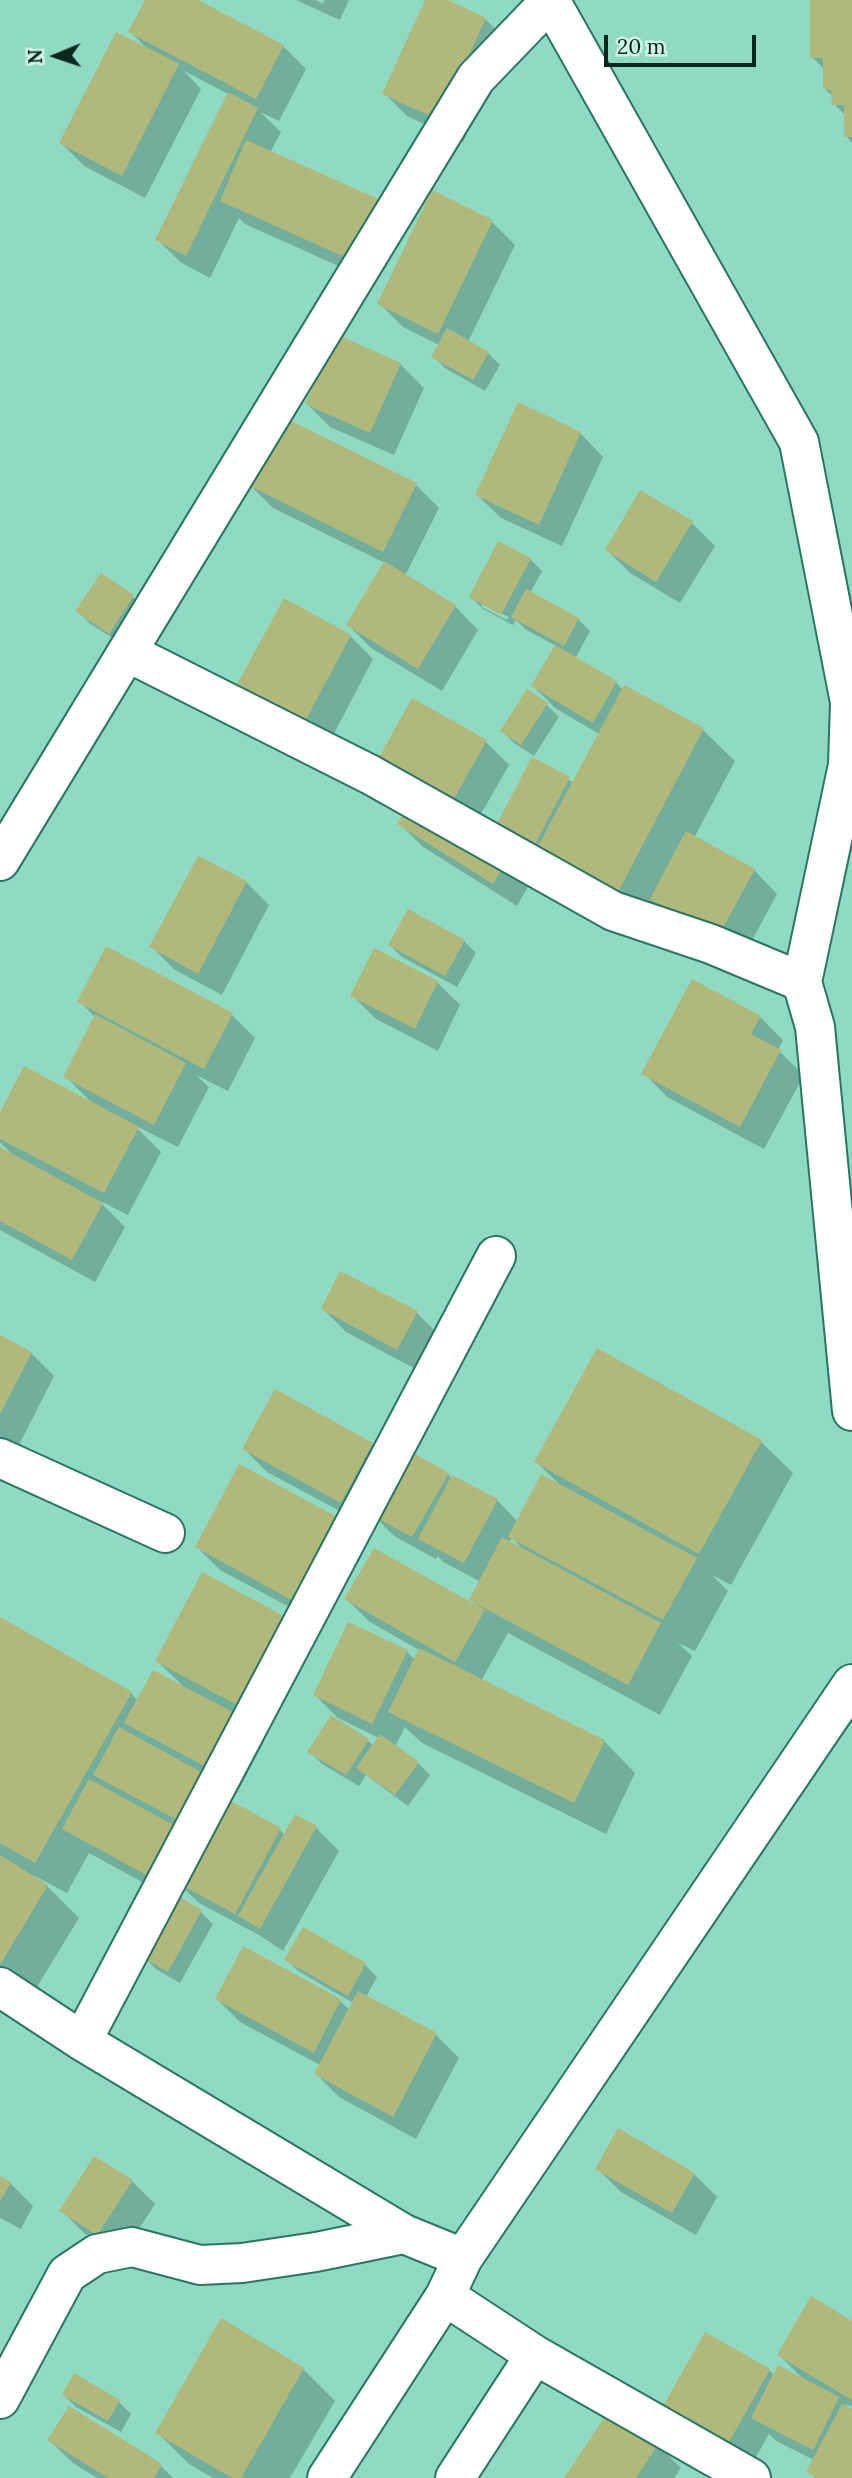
<!DOCTYPE html>
<html>
<head>
<meta charset="utf-8">
<style>
	body { margin:0 }
	#map { position:relative; width:852px; height:2478px; overflow:hidden; background:#90dac4; font-family:Lora,serif }
	canvas { display:block }
	.north { position:absolute; left:21px; top:21px; width:70px; height:70px; -webkit-text-stroke:5px #cff3e6; paint-order:stroke; rotate:268deg; font-size:19px; font-weight:700; line-height:28px; text-align:center; color:#07271f }
	.north::after { content:''; display:block; margin:auto; width:24px; height:32px; background:#07271f; clip-path:polygon(50% 0,100% 100%,50% 72%,0 100%) }
	.scale { position:absolute; left:604px; top:35px; width:152px; height:32px; box-sizing:border-box; border:4px solid #07271f; border-top:0; padding-left:9px; font-size:21px; line-height:24px; white-space:nowrap; color:#07271f; -webkit-text-stroke:5px #cff3e6; paint-order:stroke }
</style>
</head>
<body>
<div id="map">
<canvas width="852" height="2478"></canvas>
<div class="north">N</div>
<div class="scale">20 m</div>
</div>
<script>
const g = document.querySelector('canvas').getContext('2d');
g.lineJoin = 'round';
function fill(path, color) {
  g.fillStyle = color;
  g.fill(path, 'evenodd');
}
function toPath(rows) {
  const path = new Path2D();
  for (const r of rows) {
    path.moveTo(r[0], r[1]);
    for (let i = 2; i < r.length; i += 2) path.lineTo(r[i], r[i + 1]);
  }
  return path;
}
function stroke(path, color, width, dash) {
  g.strokeStyle = color;
  g.lineWidth = width;
  g.lineCap = dash ? 'butt' : 'round';
  g.setLineDash(dash || []);
  g.stroke(path);
}
fill(toPath([
	[147,0,194,0,283,46,306,69,279,121,260,112,281,132,270,153,377,200,400,224,374,282,245,224,239,218,210,278,180,262,157,239,228,94,184,71,201,89,145,198,84,166,61,143,148,50,131,32],
	[296,0,316,0,323,4,324,0,349,0,340,20],
	[427,0,444,0,485,19,509,42,463,142,407,116,384,93],
	[811,0,852,0,852,143,846,136,846,116,834,104,833,97,825,89,825,70,812,57],
	[492,222,515,245,468,342,488,353,500,365,485,391,445,368,433,356,439,345,403,327,380,304],
	[337,336,400,364,424,388,394,455,330,427,307,404],
	[580,433,603,457,562,546,501,518,477,495],
	[250,485,416,485,439,508,405,576,455,606,478,630,442,691,371,648,348,625,385,563,273,508],
	[692,523,715,546,680,603,630,573,607,550],
	[530,559,542,571,530,593,578,619,590,631,575,659,616,682,623,690,624,687,703,730,735,761,694,838,754,870,777,894,742,959,675,922,659,905,648,926,518,854,533,760,574,783,599,734,555,708,533,686,556,646,525,629,516,620,513,625,483,609,471,597],
	[482,603,509,617,507,620,482,607],
	[133,597,145,609,122,644,89,623,78,611],
	[350,636,373,659,326,749,236,690],
	[527,691,548,706,559,717,534,756,514,743,502,731],
	[413,701,486,742,509,765,469,835,529,885,517,906,423,847,400,824,413,802],
	[246,882,269,905,222,995,175,970,152,947],
	[464,941,476,953,457,987,402,957,390,945],
	[437,982,460,1005,438,1051,376,1019,352,995],
	[79,1001,232,1015,255,1038,228,1091,196,1075,209,1087,178,1147,134,1125,161,1152,128,1215,98,1200,125,1227,95,1282,0,1230,0,1149,13,1155,0,1142,0,1116,92,1103,65,1076,96,1018],
	[760,1017,783,1040,778,1050,804,1075,764,1149,667,1097,644,1073],
	[323,1309,417,1313,440,1336,421,1372,346,1332],
	[0,1337,31,1353,54,1376,16,1451,0,1443],
	[761,1442,793,1473,731,1585,712,1575,728,1591,695,1651,678,1643,692,1656,660,1715,508,1633,481,1681,604,1741,635,1773,606,1834,422,1743,405,1727,395,1747,418,1763,430,1775,408,1806,366,1775,359,1786,322,1764,310,1752,367,1740,374,1746,379,1738,338,1718,315,1695,407,1652,415,1660,419,1650,370,1622,346,1599,481,1609,471,1599,481,1582,443,1562,438,1556,436,1559,394,1536,371,1513,364,1524,267,1472,244,1449,372,1445,395,1468,448,1474,452,1479,497,1500,518,1522,559,1484,536,1462],
	[512,1538,523,1549,509,1543],
	[240,1467,321,1624,220,1570,197,1547],
	[203,1575,283,1618,306,1641,240,1717,264,1742,237,1793,209,1779,232,1802,280,1830,285,1835,316,1828,339,1851,283,1951,259,1935,199,1903,182,1887,176,1898,201,1912,213,1924,180,1983,156,1969,144,1957,175,1900,89,1853,67,1893,35,1876,34,1878,47,1886,79,1918,32,1995,0,1975,0,1619,131,1693,138,1701,183,1686,157,1661],
	[303,1929,365,1965,377,1977,366,1997,436,2035,459,2058,416,2139,339,2097,316,2074,320,2065,240,2022,217,1999,244,1948,340,2001,350,2010,353,2003,298,1971,286,1959],
	[597,2168,694,2174,717,2197,696,2235,621,2192],
	[0,2178,10,2183,33,2206,21,2229,0,2218],
	[132,2181,155,2204,121,2257,85,2234,62,2211],
	[852,2323,852,2407,845,2404,852,2411,852,2478,815,2478,808,2471,814,2460,776,2441,769,2434,752,2464,689,2429,666,2406,769,2370,774,2375,805,2381,779,2355],
	[303,2369,335,2401,290,2478,213,2478,189,2464,157,2432],
	[64,2395,119,2402,131,2414,121,2432,76,2407],
	[49,2440,161,2466,173,2478,97,2478,73,2463],
	[658,2445,681,2468,674,2478,566,2478]
]), '#0003');
fill(toPath([
	[145,0,198,0,284,45,256,99,128,32],
	[425,0,448,0,486,18,439,120,382,94],
	[810,0,852,0,852,137,844,137,844,105,832,105,831,90,823,89,823,58,810,58],
	[116,32,179,64,122,176,59,143],
	[228,92,258,108,186,256,155,240],
	[246,140,378,199,351,260,220,201],
	[432,190,493,220,438,334,377,304],
	[447,328,489,352,473,380,431,357],
	[336,334,401,363,370,433,305,404],
	[518,402,581,432,539,525,475,495],
	[281,416,417,483,383,552,248,485],
	[640,490,693,521,656,582,605,550],
	[498,541,531,558,501,615,469,597],
	[384,561,456,605,418,669,346,625],
	[101,573,134,595,109,634,75,611],
	[526,589,579,618,564,646,511,617],
	[284,598,351,635,302,727,234,690],
	[555,645,617,681,593,723,531,686],
	[624,685,704,728,616,896,535,852],
	[527,689,548,703,521,745,500,731],
	[412,698,487,740,446,813,372,770],
	[532,757,570,777,531,852,493,831],
	[412,801,507,861,493,884,397,824],
	[686,831,755,869,718,937,650,899],
	[198,856,247,881,198,974,149,947],
	[408,909,465,940,445,976,388,945],
	[106,946,233,1013,204,1069,77,1002],
	[374,948,438,981,415,1029,350,996],
	[692,979,761,1016,751,1034,781,1050,740,1127,641,1074],
	[95,1014,186,1063,154,1125,63,1077],
	[24,1066,139,1127,104,1193,0,1139,0,1112],
	[0,1147,103,1203,72,1260,0,1221],
	[340,1271,418,1311,397,1350,321,1309],
	[0,1335,32,1352,0,1414],
	[597,1348,762,1440,699,1554,534,1462],
	[275,1389,373,1443,341,1503,242,1449],
	[404,1448,449,1473,412,1537,368,1513],
	[239,1464,341,1519,297,1603,195,1547],
	[541,1474,697,1558,663,1620,508,1537],
	[452,1475,498,1499,464,1563,418,1539],
	[502,1537,661,1623,628,1685,469,1600],
	[374,1548,485,1610,455,1662,344,1599],
	[202,1572,284,1616,237,1705,155,1661],
	[0,1617,132,1692,35,1863,0,1843],
	[348,1622,408,1650,372,1724,313,1695],
	[419,1648,605,1740,574,1803,388,1712],
	[153,1670,242,1717,214,1771,124,1723],
	[331,1715,369,1739,346,1775,307,1752],
	[119,1727,210,1777,185,1824,93,1775],
	[380,1734,419,1762,395,1795,356,1768],
	[89,1779,179,1828,152,1878,62,1829],
	[220,1795,281,1828,235,1914,174,1881],
	[295,1814,317,1826,260,1929,238,1916],
	[0,1855,48,1885,0,1965],
	[176,1895,202,1910,168,1972,142,1957],
	[303,1927,366,1963,348,1996,284,1960],
	[243,1946,341,1999,314,2053,215,1999],
	[358,1991,437,2033,393,2117,314,2074],
	[618,2128,695,2173,672,2213,595,2169],
	[94,2156,133,2180,97,2235,59,2211],
	[0,2176,11,2182,0,2202],
	[811,2296,852,2321,852,2400,777,2355],
	[221,2318,304,2368,241,2478,232,2478,155,2433],
	[705,2332,770,2369,729,2442,663,2406],
	[778,2365,839,2397,813,2450,751,2418],
	[74,2373,120,2400,108,2421,62,2395],
	[842,2404,852,2409,852,2478,817,2478,806,2472],
	[69,2406,162,2464,154,2478,108,2478,47,2440],
	[609,2410,659,2443,636,2478,564,2478]
]), '#b1b87b');
const minor = toPath([
	[550,0,799,442,850,702,848,765,802,982,815,1027,852,1411],
	[127,652,371,775,613,911,711,944,802,982],
	[0,861,476,78,551,0],
	[0,1458,165,1533],
	[0,1987,82,2041,404,2234,463,2258],
	[82,2041,496,1256],
	[445,2296,535,2355,751,2478],
	[0,2399,67,2274,97,2254,132,2247,200,2265,242,2263,316,2252,404,2234],
	[327,2478,445,2296,463,2258,852,1684],
	[455,2478,535,2355]
]);
stroke(minor, '#2a7663', 42);
stroke(minor, '#fff', 38);
</script>
</body>
</html>
